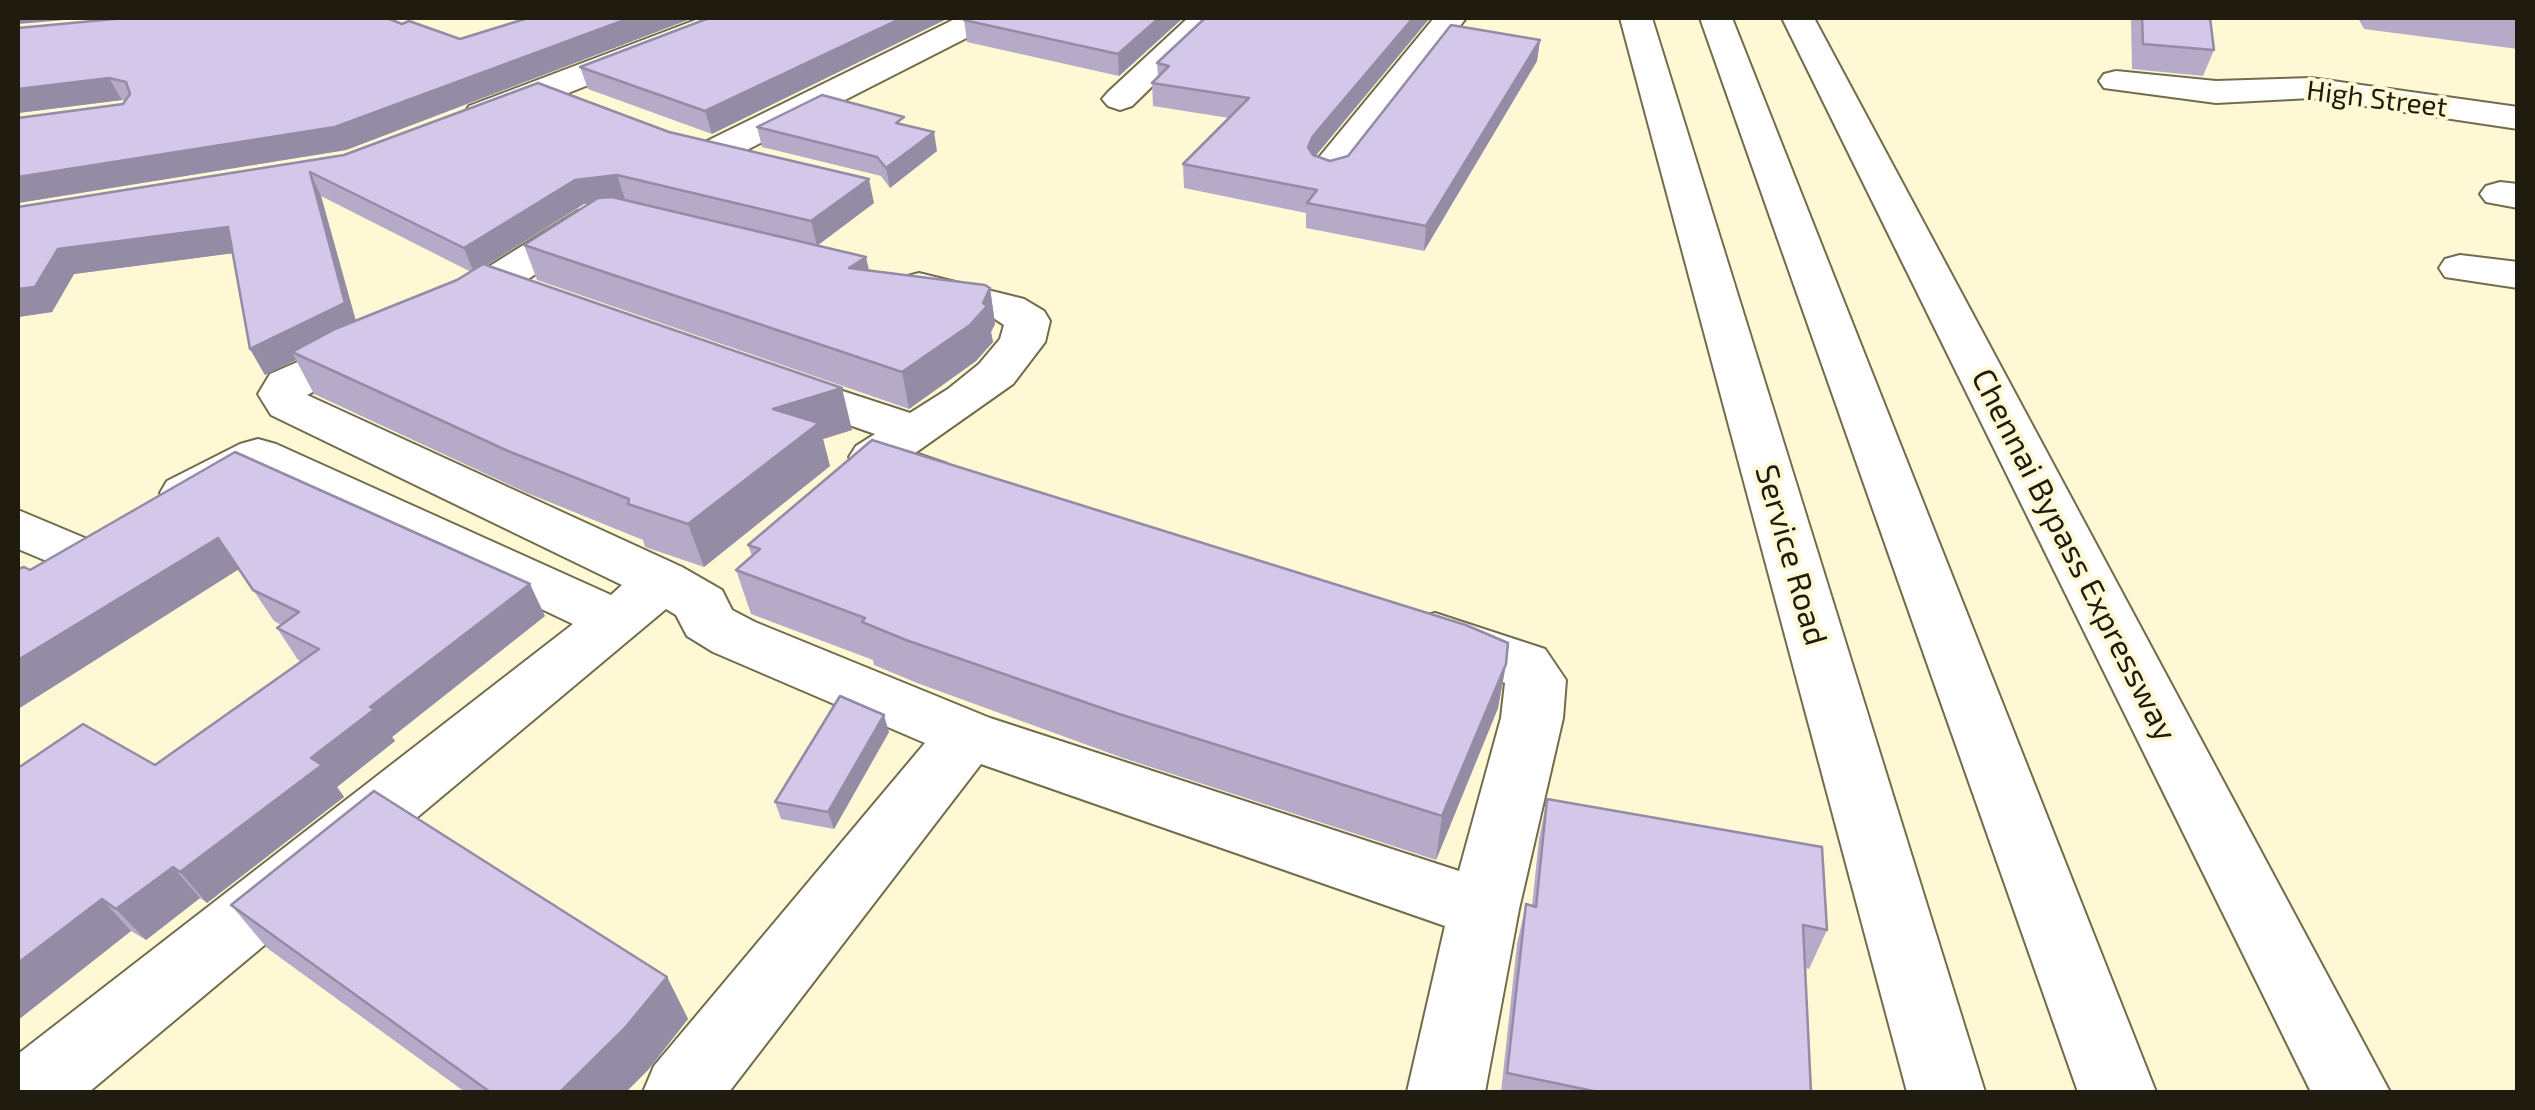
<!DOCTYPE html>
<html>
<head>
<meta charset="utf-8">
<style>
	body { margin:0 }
	#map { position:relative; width:2535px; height:1110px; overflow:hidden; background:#fff8d4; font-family:"Exo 2",sans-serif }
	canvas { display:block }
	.frame { position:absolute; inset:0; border:20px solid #1f1c0f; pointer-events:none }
</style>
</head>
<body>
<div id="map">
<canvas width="2535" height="1110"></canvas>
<div class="frame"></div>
</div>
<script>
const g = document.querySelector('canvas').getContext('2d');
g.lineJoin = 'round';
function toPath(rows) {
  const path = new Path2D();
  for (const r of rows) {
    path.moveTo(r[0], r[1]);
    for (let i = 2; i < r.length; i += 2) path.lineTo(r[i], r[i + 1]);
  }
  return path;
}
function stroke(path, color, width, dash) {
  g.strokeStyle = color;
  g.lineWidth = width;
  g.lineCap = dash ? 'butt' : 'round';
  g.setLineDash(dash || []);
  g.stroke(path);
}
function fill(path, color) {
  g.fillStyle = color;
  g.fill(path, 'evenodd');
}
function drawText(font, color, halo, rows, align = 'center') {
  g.font = font + ' "Exo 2",sans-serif';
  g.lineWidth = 8;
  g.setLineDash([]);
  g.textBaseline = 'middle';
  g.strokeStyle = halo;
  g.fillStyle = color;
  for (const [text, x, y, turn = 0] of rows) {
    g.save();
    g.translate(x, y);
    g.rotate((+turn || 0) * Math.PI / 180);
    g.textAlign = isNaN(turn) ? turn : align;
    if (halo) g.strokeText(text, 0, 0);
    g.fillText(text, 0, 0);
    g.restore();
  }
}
const minor = toPath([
	[701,18,745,18,740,25,495,122,482,125,469,122,464,114,469,106,701,18],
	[957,18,997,18,992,25,729,159,716,162,703,159,697,151,703,143,957,18],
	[1188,18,1222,18,1132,106,1120,110,1108,106,1102,99,1108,92,1188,18],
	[1434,18,1466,18,1344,177,1330,181,1316,177,1311,169,1316,161,1434,18],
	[2116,71,2216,81,2311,78,2518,107,2518,129,2311,98,2216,103,2104,88,2099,81,2104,74,2116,71],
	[2500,182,2518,184,2518,208,2486,202,2480,194,2486,186,2500,182],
	[592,208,606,211,612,220,606,229,461,322,445,326,429,322,423,313,429,304,578,211,592,208],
	[2460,255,2518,262,2518,288,2445,277,2439,268,2445,259,2460,255],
	[919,273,1024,299,1044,311,1050,321,1045,342,1013,384,915,453,947,464,955,475,947,486,929,491,856,468,849,457,856,446,875,434,758,393,751,383,758,373,775,369,910,413,948,389,979,364,1000,339,1004,325,992,317,904,295,897,286,904,277,919,273],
	[371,330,387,334,394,344,387,354,307,395,682,567,722,590,732,610,755,622,990,718,1459,871,1501,718,1505,683,1414,649,1406,634,1414,619,1435,613,1545,649,1566,680,1563,718,1519,909,1485,1092,1407,1092,1445,926,981,764,729,1092,643,1092,654,1066,925,743,713,652,687,636,676,615,666,609,89,1092,18,1092,18,1054,573,624,259,475,205,505,186,510,167,505,160,493,167,481,240,444,258,439,276,444,611,595,622,585,271,415,258,394,270,374,371,330],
	[18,510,92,541,100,554,92,567,73,572,18,549,18,510]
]);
const tertiary = toPath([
	[1620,18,1652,18,1985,1092,1907,1092,1620,18]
]);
const trunk = toPath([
	[1700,18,1732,18,2156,1092,2078,1092,1700,18],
	[1782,18,1814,18,2390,1092,2311,1092,1782,18]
]);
stroke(minor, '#726c4c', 4);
stroke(tertiary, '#726c4c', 4);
stroke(trunk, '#726c4c', 4);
fill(minor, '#fff');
fill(tertiary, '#fff');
fill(trunk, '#fff');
fill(toPath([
	[528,18,693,18,346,150,18,203,18,118,123,104,125,101,122,100,18,113,18,28,402,24,460,39],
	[709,18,712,134,588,89,580,67],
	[970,18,1183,18,1119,76,967,42,964,20],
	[1205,18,1315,156,1330,161,1348,156,1540,40,1537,61,1424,251,1306,228,1306,213,1184,188,1183,164,1229,118,1153,106,1152,83,1158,77,1157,63],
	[2131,18,2210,18,2214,50,2203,76,2132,69],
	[2358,18,2518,18,2518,49,2364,29],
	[906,126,937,151,890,188,881,176,762,147,757,127],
	[669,132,874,203,817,245,869,270,990,288,995,324,991,332,993,342,976,361,909,409,537,280,524,245,588,204,584,204,486,266,852,430,823,439,830,466,704,567,645,547,643,540,527,493,314,394,296,360,265,375,250,349,233,253,74,274,52,312,18,317,18,207,344,155],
	[321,196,471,272,457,280,356,321],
	[235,452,545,616,392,737,395,741,337,787,344,797,207,903,200,898,146,940,131,931,18,1020,155,765,301,661,298,660,277,628,281,625,274,621,239,569,18,709,18,569,30,570],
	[748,545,1506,664,1498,708,1436,860,1123,758,917,683,874,665,873,660,751,614,736,570,752,556],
	[889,732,834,829,781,819,775,802],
	[1547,799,1827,930,1809,969,1805,968,1811,1092,1501,1092,1517,944,1526,904,1532,906,1539,839],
	[231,905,667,977,688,1019,648,1070,626,1092,465,1092,267,948]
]), '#b5abc9');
fill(toPath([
	[18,18,88,18,18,24],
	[630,18,693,18,346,150,18,203,18,177],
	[902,18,949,18,712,134,705,111],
	[1159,18,1183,18,1119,76,1118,54],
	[1413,18,1430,18,1313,159,1308,147,1313,136],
	[1540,40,1537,61,1424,251,1426,226],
	[109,78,122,100,18,113,18,89],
	[934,132,937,151,890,188,886,168],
	[310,172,321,196,358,329,292,352,296,360,265,375,250,349],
	[617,175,625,199,584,204,474,273,464,248,575,180],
	[869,179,874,203,817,246,811,221],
	[228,227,242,252,74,274,52,312,18,317,18,289,58,249],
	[866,257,874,292,849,268],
	[990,288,995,324,991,332,993,342,976,361,909,409,902,372,983,303],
	[842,388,852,430,823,439,830,466,704,567,688,524,773,409],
	[218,538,239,569,18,709,18,660],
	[530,584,545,616,392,737,395,741,337,787,344,797,207,903,180,872,370,707],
	[1506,664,1498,708,1436,860,1442,816],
	[884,715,889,732,834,829,828,812],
	[173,867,200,898,146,940,116,909],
	[102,899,131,931,18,1020,18,963],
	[667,977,688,1019,648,1070,626,1092,560,1092]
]), '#948ba4');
const building = toPath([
	[125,18,387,18,402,24,409,21,460,39,528,18,630,18,335,127,18,177,18,118,123,104,130,94,126,82,109,78,18,89,18,28,125,18],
	[709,18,902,18,705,111,580,67,709,18],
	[970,18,1159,18,1118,54,964,20,970,18],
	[1205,18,1413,18,1313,136,1308,147,1313,155,1330,161,1348,156,1451,25,1540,40,1426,226,1307,203,1317,190,1183,164,1249,98,1152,83,1169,66,1157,63,1205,18],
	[2142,18,2210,18,2214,50,2143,44,2142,18],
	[538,83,669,132,869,179,811,221,617,175,575,180,464,248,310,172,345,303,250,349,228,227,58,249,35,287,18,289,18,207,344,155,538,83],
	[822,95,904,117,896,123,934,132,886,168,877,157,757,127,822,95],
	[612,197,866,257,849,268,985,285,990,288,983,303,987,306,970,325,902,372,524,245,598,198,612,197],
	[483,264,842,388,773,409,819,423,688,524,628,504,629,499,508,451,292,352,335,329,457,280,483,264],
	[872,440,1466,625,1508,643,1506,664,1442,816,1119,714,906,640,862,622,865,618,736,570,760,549,748,545,872,440],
	[235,452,530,584,370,707,375,709,311,758,322,765,180,872,173,867,116,909,102,899,18,963,18,768,83,724,155,765,319,649,277,628,299,612,253,590,218,538,18,660,18,569,24,567,30,570,235,452],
	[840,696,884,715,828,812,775,802,840,696],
	[374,791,667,977,624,1029,560,1092,490,1092,231,905,374,791],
	[1547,799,1822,847,1827,930,1803,925,1811,1092,1598,1092,1507,1073,1526,904,1536,907,1547,799]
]);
fill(building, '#d3c7ea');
stroke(building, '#948ba4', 2.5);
drawText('28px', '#1f1c0f', '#fff8d4', [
	["High Street",2377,99,7]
]);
drawText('32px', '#1f1c0f', '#fff8d4', [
	["Service Road",1791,555,74],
	["Chennai Bypass Expressway",2074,555,63]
]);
</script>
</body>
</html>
